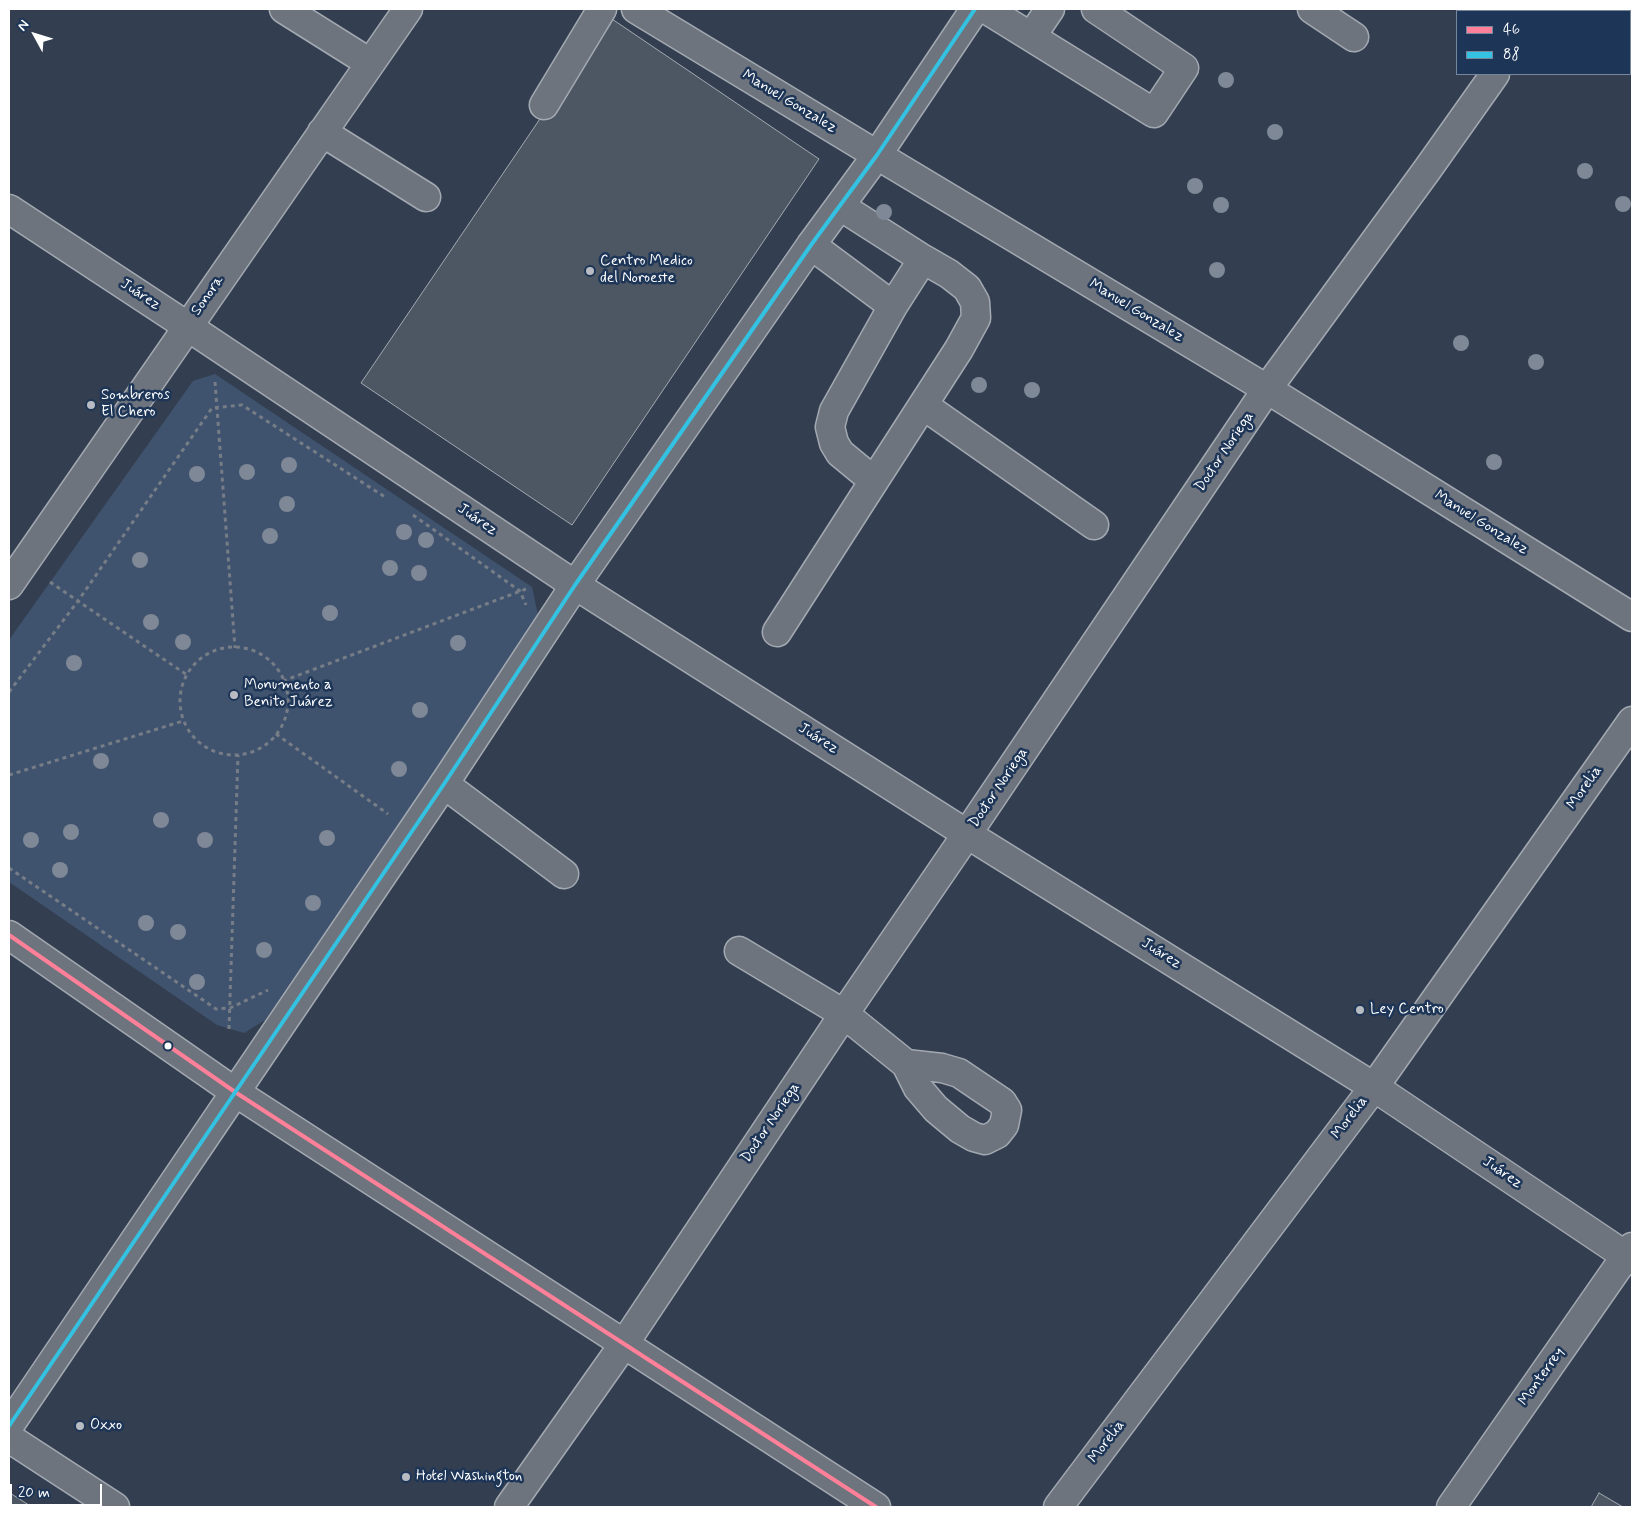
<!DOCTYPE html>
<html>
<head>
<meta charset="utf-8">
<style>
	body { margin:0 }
	#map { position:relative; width:1641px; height:1516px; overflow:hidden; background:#333f51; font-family:Mynerve,sans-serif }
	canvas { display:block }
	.frame { position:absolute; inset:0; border:10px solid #fff; pointer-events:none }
	.legend { position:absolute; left:1456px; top:10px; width:175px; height:65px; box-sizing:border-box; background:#1d3557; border:1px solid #77869a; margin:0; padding:6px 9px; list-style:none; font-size:15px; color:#fff }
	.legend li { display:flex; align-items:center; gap:10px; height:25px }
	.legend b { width:25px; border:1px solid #77869a }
	.north { position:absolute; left:10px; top:10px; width:50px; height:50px; -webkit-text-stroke:4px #1d3557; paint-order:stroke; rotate:309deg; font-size:14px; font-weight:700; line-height:20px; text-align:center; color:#fff }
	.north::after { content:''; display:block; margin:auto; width:18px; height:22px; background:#fff; clip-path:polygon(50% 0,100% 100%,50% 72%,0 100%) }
	.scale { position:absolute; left:10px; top:1484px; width:92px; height:22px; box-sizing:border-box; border:2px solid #fff; border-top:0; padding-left:6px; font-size:15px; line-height:18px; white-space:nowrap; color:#fff; -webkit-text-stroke:4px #1d3557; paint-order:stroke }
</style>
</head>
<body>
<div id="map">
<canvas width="1641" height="1516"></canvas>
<div class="frame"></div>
<ul class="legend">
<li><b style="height:6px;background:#ff8098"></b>46</li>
<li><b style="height:6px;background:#33c2e2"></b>88</li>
</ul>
<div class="north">N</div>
<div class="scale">20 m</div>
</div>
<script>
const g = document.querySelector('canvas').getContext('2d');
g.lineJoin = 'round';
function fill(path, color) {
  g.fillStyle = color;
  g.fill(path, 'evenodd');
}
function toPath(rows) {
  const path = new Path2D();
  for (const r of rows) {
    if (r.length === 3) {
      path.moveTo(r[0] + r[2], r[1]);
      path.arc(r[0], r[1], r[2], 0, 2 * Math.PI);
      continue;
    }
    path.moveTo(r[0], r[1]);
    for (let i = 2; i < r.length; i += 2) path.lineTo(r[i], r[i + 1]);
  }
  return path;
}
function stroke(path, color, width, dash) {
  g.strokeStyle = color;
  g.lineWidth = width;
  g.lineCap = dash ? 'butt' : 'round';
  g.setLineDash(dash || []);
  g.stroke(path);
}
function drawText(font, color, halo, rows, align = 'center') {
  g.font = font + ' Mynerve,sans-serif';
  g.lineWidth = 5;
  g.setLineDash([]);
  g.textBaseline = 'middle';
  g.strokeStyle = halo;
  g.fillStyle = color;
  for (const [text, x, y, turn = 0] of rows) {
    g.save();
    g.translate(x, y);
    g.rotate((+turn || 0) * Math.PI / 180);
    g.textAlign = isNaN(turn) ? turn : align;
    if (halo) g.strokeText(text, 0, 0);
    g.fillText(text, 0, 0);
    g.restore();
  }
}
fill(toPath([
	[215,374,532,587,538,615,531,635,265,1020,244,1033,217,1025,9,882,9,640,193,381]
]), '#40536e');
const building = toPath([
	[609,17,819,159,572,525,361,383,609,17],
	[10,1493,32,1507,9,1507,9,1495,10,1493],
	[1599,1493,1623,1507,1591,1507,1599,1493]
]);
fill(building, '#4d5764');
stroke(building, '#a3a9b1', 1);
const minor = toPath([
	[284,9,370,63],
	[636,9,877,155,1267,389,1632,617],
	[986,9,1154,113,1184,68,1096,9],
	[1312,9,1354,37],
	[1626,9,1632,13],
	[1539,11,1541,9],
	[1031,37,1050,9],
	[544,105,602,9],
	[322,132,426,197],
	[9,209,187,326,575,585,967,834,1374,1087,1632,1260],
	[811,245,893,306,834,411,830,427,834,443,840,453,874,481,959,349,976,318,975,302,967,288,949,274,923,259,840,206],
	[893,306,923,259],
	[923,405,1094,525],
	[9,585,408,9],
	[777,632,874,481],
	[444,784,564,874],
	[9,935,235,1092,876,1507],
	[739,951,844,1014,906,1064,918,1088,936,1109,960,1129,974,1137,985,1140,997,1134,1004,1125,1007,1110,1002,1102,959,1073,942,1068,906,1064],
	[9,1438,115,1507],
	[509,1507,624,1344,844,1014,967,834,1267,389,1427,170,1495,74],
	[1058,1507,1374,1087,1632,721],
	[1451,1507,1632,1247]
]);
const major = toPath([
	[9,1426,444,784,575,585,811,245,877,155,975,9]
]);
stroke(minor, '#a3a9b1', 31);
stroke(major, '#a3a9b1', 31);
stroke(toPath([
	[215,382,235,648],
	[413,515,520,591,526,605],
	[50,582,187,675],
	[234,701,54],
	[283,681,526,589],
	[9,692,78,601,212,408,242,405,385,497],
	[276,734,388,814],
	[9,775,183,721],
	[9,868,216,1009,230,1008,268,990],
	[229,1029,238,755]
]), '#767d86', 3, [4, 4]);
stroke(minor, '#6e747e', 28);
stroke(major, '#6e747e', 28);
stroke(toPath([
	[9,935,235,1092,876,1507]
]), '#ff8098', 4);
stroke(toPath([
	[9,1426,444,784,575,585,811,245,877,155,975,9]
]), '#33c2e2', 4);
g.fillStyle = '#7f8896';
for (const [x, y] of [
	[1226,80],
	[1275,132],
	[1585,171],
	[1195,186],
	[1623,204],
	[1221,205],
	[884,212],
	[1217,270],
	[1461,343],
	[1536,362],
	[979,385],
	[1032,390],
	[1494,462],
	[289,465],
	[247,472],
	[197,474],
	[287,504],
	[404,532],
	[270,536],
	[426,540],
	[140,560],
	[390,568],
	[419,573],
	[330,613],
	[151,622],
	[183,642],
	[458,643],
	[74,663],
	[420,710],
	[101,761],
	[399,769],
	[161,820],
	[71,832],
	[327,838],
	[31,840],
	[205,840],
	[60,870],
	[313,903],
	[146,923],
	[178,932],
	[264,950],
	[197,982]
]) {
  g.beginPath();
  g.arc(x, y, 8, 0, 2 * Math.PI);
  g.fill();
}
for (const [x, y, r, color] of [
	[590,271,5,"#b8bcc2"],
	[91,405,5,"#b8bcc2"],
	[234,695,5,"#b8bcc2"],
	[1360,1010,5,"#b8bcc2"],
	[168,1046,4.5,"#fff"],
	[80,1426,5,"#b8bcc2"],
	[406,1477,5,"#b8bcc2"]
]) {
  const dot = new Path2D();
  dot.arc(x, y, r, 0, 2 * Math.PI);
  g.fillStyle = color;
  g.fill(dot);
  stroke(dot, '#1d3557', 2);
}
drawText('15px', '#fff', '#1d3557', [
	["Manuel Gonzalez",789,102,31],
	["Juárez",140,295,33],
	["Sonora",208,296,-55],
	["Manuel Gonzalez",1136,311,31],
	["Doctor Noriega",1225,452,-56],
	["Juárez",477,520,34],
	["Manuel Gonzalez",1481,523,32],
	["Juárez",818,739,32],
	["Doctor Noriega",999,788,-56],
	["Morelia",1585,788,-55],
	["Juárez",1161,954,32],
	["Morelia",1350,1118,-53],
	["Doctor Noriega",771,1123,-56],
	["Juárez",1502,1173,34],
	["Monterrey",1542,1377,-55],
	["Morelia",1107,1442,-53]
]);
drawText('15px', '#fff', '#1d3557', [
	["Centro Medico",600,262],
	["del Noroeste",600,279],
	["Sombreros",101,396],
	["El Chero",101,413],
	["Monumento a",244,686],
	["Benito Juárez",244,703],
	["Ley Centro",1370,1010],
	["Oxxo",90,1426],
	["Hotel Washington",416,1477]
], 'left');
</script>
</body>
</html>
